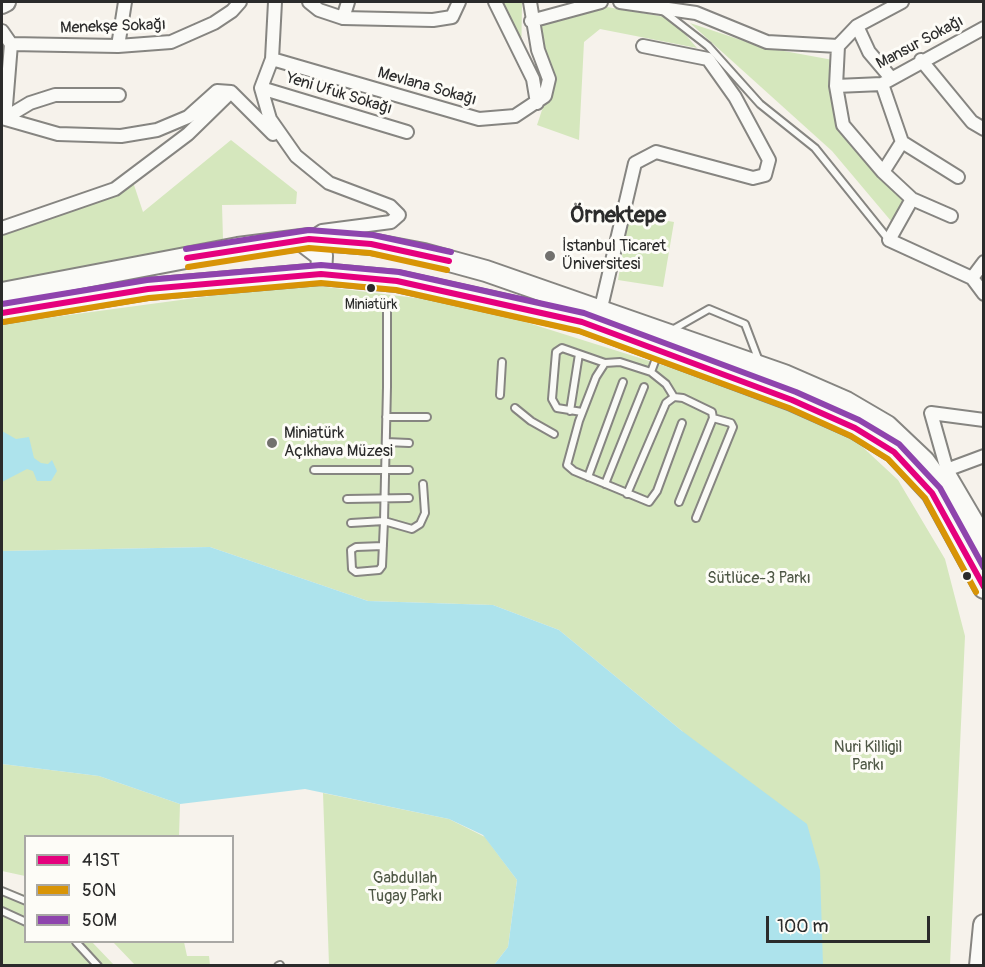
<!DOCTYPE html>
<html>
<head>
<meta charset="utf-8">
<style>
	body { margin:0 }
	#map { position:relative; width:985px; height:967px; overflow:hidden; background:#f6f2eb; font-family:Pangolin,sans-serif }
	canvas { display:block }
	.frame { position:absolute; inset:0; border:3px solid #2b2b2b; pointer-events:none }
	.legend { position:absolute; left:24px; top:835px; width:210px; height:108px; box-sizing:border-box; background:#fdfcf7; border:2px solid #a9a8a5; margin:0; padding:8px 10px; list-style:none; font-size:18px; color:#2b2b2b }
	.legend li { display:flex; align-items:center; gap:12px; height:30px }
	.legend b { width:30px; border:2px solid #a9a8a5 }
	.scale { position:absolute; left:766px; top:916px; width:164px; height:27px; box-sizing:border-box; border:3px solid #2b2b2b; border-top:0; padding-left:8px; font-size:18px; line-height:21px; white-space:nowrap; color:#2b2b2b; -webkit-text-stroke:4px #fdfcf7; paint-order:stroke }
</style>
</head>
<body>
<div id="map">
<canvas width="985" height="967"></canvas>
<div class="frame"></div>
<ul class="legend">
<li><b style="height:8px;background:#e5007d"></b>41ST</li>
<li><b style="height:8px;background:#d89406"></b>50N</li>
<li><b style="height:8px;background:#8e44ad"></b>50M</li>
</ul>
<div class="scale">100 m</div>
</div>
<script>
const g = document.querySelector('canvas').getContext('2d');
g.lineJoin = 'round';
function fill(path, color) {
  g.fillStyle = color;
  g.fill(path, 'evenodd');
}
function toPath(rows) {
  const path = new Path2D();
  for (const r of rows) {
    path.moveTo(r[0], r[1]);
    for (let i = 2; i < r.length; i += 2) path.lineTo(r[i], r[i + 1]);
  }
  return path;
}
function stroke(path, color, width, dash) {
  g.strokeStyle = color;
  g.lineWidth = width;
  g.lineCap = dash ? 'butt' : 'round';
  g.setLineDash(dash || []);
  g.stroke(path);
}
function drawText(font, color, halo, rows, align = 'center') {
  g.font = font + ' Pangolin,sans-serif';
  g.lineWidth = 6;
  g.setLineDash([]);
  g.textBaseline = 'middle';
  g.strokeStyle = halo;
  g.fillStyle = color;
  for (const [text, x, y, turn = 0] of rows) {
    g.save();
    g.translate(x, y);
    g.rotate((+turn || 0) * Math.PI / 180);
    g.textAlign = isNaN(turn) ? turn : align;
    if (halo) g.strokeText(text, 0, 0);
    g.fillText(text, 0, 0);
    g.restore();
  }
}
fill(toPath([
	[498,2,522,2,521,72],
	[607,7,671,18,697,48,600,29,584,42,579,140,537,125,550,86,536,24],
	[690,23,762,47,833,60,841,124,908,201,891,221,832,151],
	[231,140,297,192,296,204,222,205,223,239,2,284,2,234,133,182,143,212],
	[629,214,674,222,663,287,618,280],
	[310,285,449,302,519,320,770,399,854,439,898,480,945,559,965,636,950,965,823,965,682,731,559,630,493,605,368,601,210,547,2,551,2,324,240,292],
	[2,764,99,776,180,804,179,836,26,836,25,876,2,871],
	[323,793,449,819,485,837,517,880,508,947,494,965,329,965],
	[2,887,25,895,26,942,92,942,114,965,2,966],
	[113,942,184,942,187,956,209,956,210,965,135,965]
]), '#d5e7bd');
fill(toPath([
	[2,431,16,439,29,437,34,458,41,463,48,464,52,460,57,471,51,481,37,481,33,471,27,469,2,482],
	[210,547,368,601,493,605,559,630,682,731,807,824,820,870,823,965,494,965,508,947,517,880,483,835,449,819,305,789,180,804,99,776,2,764,2,551]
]), '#ade3ec');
const service = toPath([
	[663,11,708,46,760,104,815,148,889,240],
	[672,330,709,309,745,324,759,361],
	[658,353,651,372,620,362,605,363,596,377,579,421,567,465,574,471,649,502,657,491,682,423],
	[651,372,666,384,674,397],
	[500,395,502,362],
	[515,408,531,421,554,434],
	[570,411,579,354],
	[582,412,557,408,552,399,556,352,562,348,605,363],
	[386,417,427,417],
	[386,442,409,443],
	[314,470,409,470],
	[588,477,623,382],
	[605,484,644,387],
	[627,494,666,403,674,397,683,398,712,412,713,418,679,502],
	[347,499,409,498],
	[696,518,733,427,731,423,713,418],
	[351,523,384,521,412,529,420,524,425,513,423,484],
	[383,546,356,547,351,550,352,569,356,572,379,570,382,566,384,521,387,387,387,312],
	[2,891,26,901],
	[2,911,26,922],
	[76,942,98,966],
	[278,966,280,965]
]);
const minor = toPath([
	[275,2,272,59,261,88,270,119,296,156,329,183,390,206,399,215,391,222,322,231,313,237],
	[309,2,319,10,343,18,433,20,452,17,459,2],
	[495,2,533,79,537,103],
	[620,2,696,13,767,42,838,46,857,26,902,2],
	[343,18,348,2],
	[531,21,601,2],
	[857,26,869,52,891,78],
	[2,31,11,44,5,118],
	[11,44,118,46,171,42,214,23,232,11,240,2],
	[118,46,125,2],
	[838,46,836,86,843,125,883,172,912,199,951,216],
	[272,59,479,119,515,116,545,96,549,79,538,50,530,2],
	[921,60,972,122,984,129],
	[882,84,902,142,883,172],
	[836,86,882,84,984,28],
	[261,88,407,132],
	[231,92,273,134],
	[2,118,58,134,121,136,157,130,188,117,217,91,231,92],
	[5,118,30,103,55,95,119,95],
	[902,142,958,177],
	[912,199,889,240,972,278,984,294],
	[2,228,115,189,188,134,231,92],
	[972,278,984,262],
	[600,312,635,163,656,152,753,178,765,175,769,160,735,97,708,59,643,46],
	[984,420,931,413,947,470,984,533],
	[941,472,984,456]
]);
const secondary = toPath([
	[2,4,6,2]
]);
const primary = toPath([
	[301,240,322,256,321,274],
	[2,293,238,248,309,239,371,244,424,254,486,271,784,375,846,402,887,426,924,461,948,494,984,554],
	[2,313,148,289,321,274,397,281,582,322,792,400,855,428,894,452,932,493,984,588],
	[980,966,984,925]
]);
stroke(service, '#868581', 10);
stroke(minor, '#868581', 16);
stroke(secondary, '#868581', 22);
stroke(primary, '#868581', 24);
stroke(service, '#fafaf7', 6);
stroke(minor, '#fafaf7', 12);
stroke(secondary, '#fafaf7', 18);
stroke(primary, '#fafaf7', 20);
stroke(toPath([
	[187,258,309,239,371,244,449,261],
	[2,313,148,289,321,274,397,281,582,322,792,400,855,428,894,452,932,493,984,587]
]), '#e5007d', 6);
stroke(toPath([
	[188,267,309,248,370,253,447,270],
	[3,322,149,298,321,283,396,290,579,331,789,408,851,436,888,459,925,498,976,592]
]), '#d89406', 6);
stroke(toPath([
	[186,249,309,230,373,235,451,252],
	[2,304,147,280,321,265,399,272,584,313,796,392,859,420,899,444,940,488,984,568]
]), '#8e44ad', 6);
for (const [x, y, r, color] of [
	[550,256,6,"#72716e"],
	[371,288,5,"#2b2b2b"],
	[272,443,6,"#72716e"],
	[967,576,5,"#2b2b2b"]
]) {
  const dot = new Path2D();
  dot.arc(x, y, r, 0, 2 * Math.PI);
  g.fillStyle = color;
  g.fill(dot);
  stroke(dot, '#fdfcf7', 2);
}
drawText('14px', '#2b2b2b', '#fdfcf7', [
	["Miniatürk",371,305]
]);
drawText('16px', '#2b2b2b', '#fdfcf7', [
	["Menekşe Sokağı",113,27,-2],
	["Mansur Sokağı",920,43,-28],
	["Mevlana Sokağı",427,87,16],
	["Yeni Ufuk Sokağı",339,94,17]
]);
drawText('16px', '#2b2b2b', '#fdfcf7', [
	["İstanbul Ticaret",562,247],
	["Üniversitesi",562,265],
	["Miniatürk",284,434],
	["Açıkhava Müzesi",284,452]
], 'left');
drawText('16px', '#4f5846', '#fdfcf7', [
	["Sütlüce-3 Parkı",759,579],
	["Nuri Killigil",868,748],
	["Parkı",868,766],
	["Gabdullah",405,879],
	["Tugay Parkı",405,897]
]);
drawText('bold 22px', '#2b2b2b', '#fdfcf7', [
	["Örnektepe",618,216]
]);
</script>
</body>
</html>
